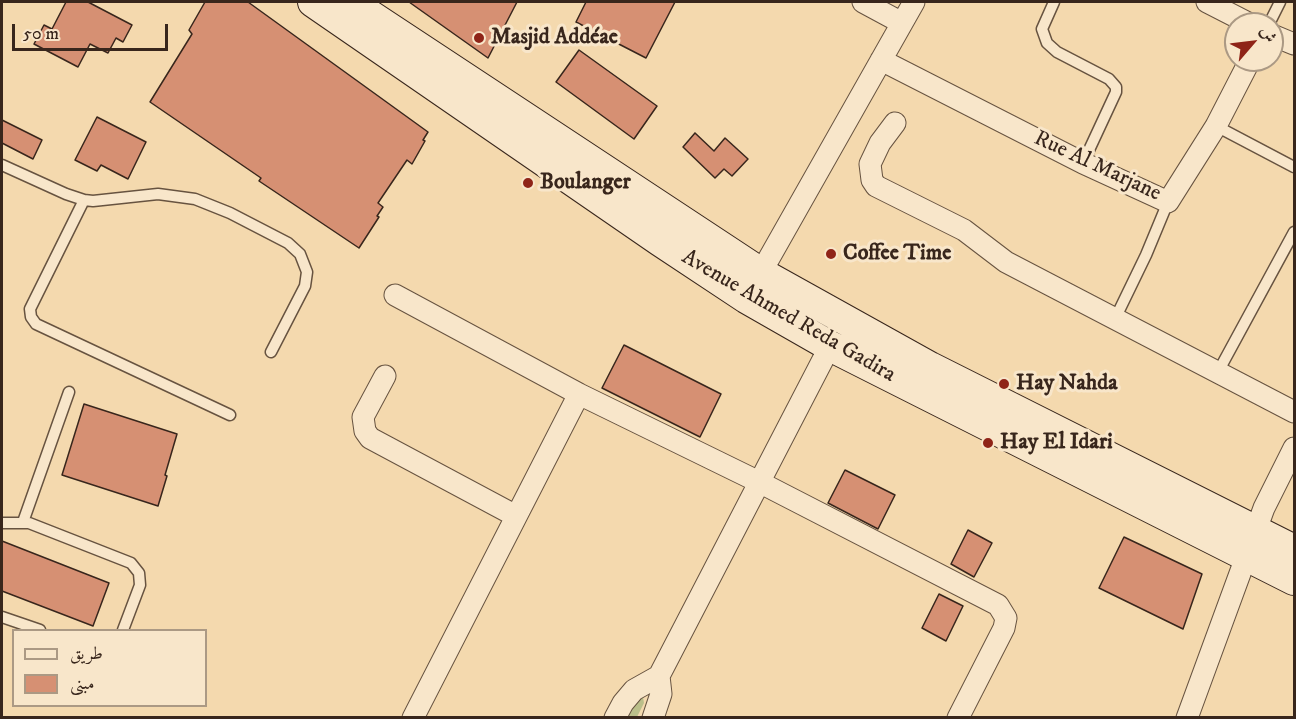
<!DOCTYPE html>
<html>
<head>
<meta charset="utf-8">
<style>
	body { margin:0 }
	#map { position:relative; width:1296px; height:719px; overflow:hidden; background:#f4d9ae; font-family:"IM FELL DW Pica",Amiri,serif }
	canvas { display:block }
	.frame { position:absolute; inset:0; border:3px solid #38261c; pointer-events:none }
	.legend { position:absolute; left:12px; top:629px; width:195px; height:78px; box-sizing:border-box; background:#f8e6ca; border:2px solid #ab9984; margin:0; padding:8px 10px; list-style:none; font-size:18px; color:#38261c }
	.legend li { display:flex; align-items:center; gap:12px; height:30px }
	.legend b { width:30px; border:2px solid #ab9984 }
	.north { position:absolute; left:1224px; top:12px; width:60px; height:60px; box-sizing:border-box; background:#f8e6ca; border:2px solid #ab9984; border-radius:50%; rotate:62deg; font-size:16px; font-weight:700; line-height:24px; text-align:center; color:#38261c }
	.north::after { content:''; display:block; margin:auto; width:21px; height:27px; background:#8f2418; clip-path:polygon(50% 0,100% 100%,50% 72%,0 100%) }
	.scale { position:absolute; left:12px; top:24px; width:156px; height:27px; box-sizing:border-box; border:3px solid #38261c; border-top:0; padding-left:8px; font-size:18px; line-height:21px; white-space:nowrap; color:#38261c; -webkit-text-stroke:4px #f8e6ca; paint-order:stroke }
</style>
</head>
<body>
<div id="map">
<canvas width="1296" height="719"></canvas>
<div class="frame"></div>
<ul class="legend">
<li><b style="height:8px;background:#f8e6ca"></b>طريق</li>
<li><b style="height:16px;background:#d69073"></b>مبنى</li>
</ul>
<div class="north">ش</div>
<div class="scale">50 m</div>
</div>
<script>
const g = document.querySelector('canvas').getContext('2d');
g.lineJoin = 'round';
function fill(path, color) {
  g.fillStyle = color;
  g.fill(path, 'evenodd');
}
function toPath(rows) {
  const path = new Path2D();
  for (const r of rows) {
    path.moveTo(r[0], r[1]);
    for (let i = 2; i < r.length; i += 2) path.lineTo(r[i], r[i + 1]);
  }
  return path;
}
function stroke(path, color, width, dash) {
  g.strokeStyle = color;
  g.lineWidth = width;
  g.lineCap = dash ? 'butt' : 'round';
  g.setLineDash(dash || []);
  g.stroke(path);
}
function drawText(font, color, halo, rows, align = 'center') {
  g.font = font + ' "IM FELL DW Pica",serif';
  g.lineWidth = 6;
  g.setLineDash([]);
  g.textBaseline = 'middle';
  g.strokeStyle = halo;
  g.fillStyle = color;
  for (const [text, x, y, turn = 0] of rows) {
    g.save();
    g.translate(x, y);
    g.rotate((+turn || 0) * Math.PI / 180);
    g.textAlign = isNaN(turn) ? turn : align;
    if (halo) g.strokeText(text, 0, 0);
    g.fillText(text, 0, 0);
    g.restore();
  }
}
fill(toPath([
	[643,697,644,703,637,717,626,718,636,698]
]), '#bbbf8a');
const building = toPath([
	[66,2,88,2,132,25,123,42,116,38,108,53,90,44,78,67,34,44,44,25,52,29,66,2],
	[205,2,248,2,428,132,423,140,425,141,412,164,407,160,378,203,383,207,377,216,379,217,359,248,259,181,261,178,150,102,192,34,189,30,205,2],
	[409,2,517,2,488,58,409,2],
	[586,2,675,2,646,58,576,22,586,2],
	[579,50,657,106,634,139,556,82,579,50],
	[97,117,146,142,128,179,101,165,97,171,75,160,97,117],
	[2,120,42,140,33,159,2,143,2,120],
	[695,133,714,151,725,138,748,159,732,176,724,169,715,178,683,147,695,133],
	[624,345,721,394,700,437,602,388,624,345],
	[84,404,177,434,165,475,167,476,158,506,62,475,84,404],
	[845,470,895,495,878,529,828,503,845,470],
	[968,530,992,543,974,577,951,564,968,530],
	[1124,537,1202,574,1183,629,1099,588,1124,537],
	[2,541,109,583,93,626,2,591,2,541],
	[939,594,963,606,946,641,922,628,939,594]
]);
fill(building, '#d69073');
stroke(building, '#38261c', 1.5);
const lane = toPath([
	[1054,2,1042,29,1047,43,1057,52,1109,79,1116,87,1116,92,1083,163],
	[1269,24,1280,2],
	[1216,126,1294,167],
	[2,165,66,194,84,200,93,201,158,194,195,199,230,213,288,243,300,254,307,272,305,286,271,352],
	[84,200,30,309,31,317,36,324,230,415],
	[1115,319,1146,255,1168,202],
	[1218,372,1294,232],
	[23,522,69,392],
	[2,523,29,523,131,563,139,573,140,585,123,630],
	[2,617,40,630]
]);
const street = toPath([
	[863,2,902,23],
	[1207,2,1250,24],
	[1272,35,1294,44],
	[881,60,1083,163,1168,202,1216,126,1250,60],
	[895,123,880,143,870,164,872,180,876,186,964,230,1006,262,1294,412],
	[755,283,914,2],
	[395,295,579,394,759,482,998,605,1006,618,1004,628,958,718],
	[385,376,363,417,365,431,370,438,516,516],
	[413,718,579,394],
	[615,718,623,703,634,690,659,676],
	[653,718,661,694,659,676,830,346],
	[1187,718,1264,508,1294,448]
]);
const secondary = toPath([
	[313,2,660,241,746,298,830,346,1294,580],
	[350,2,761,273,930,367,1294,550]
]);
stroke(lane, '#675340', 13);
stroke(street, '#675340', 23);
stroke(secondary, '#38261c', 32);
stroke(lane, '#f8e6ca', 10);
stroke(street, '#f8e6ca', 21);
stroke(secondary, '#f8e6ca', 30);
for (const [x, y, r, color] of [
	[479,38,6,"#8f2418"],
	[528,183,6,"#8f2418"],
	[831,254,6,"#8f2418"],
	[1004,384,6,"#8f2418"],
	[988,443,6,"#8f2418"]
]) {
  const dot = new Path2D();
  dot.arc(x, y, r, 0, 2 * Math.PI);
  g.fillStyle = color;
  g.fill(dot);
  stroke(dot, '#f8e6ca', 2);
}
drawText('bold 22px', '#38261c', '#f8e6ca', [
	["Masjid Addéae",491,38],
	["Boulanger",540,183],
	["Coffee Time",843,254],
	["Hay Nahda",1016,384],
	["Hay El Idari",1000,443]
], 'left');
drawText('22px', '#38261c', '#f8e6ca', [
	["Rue Al Marjane",1097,167,25],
	["Avenue Ahmed Reda Gadira",788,317,30]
]);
</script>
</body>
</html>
